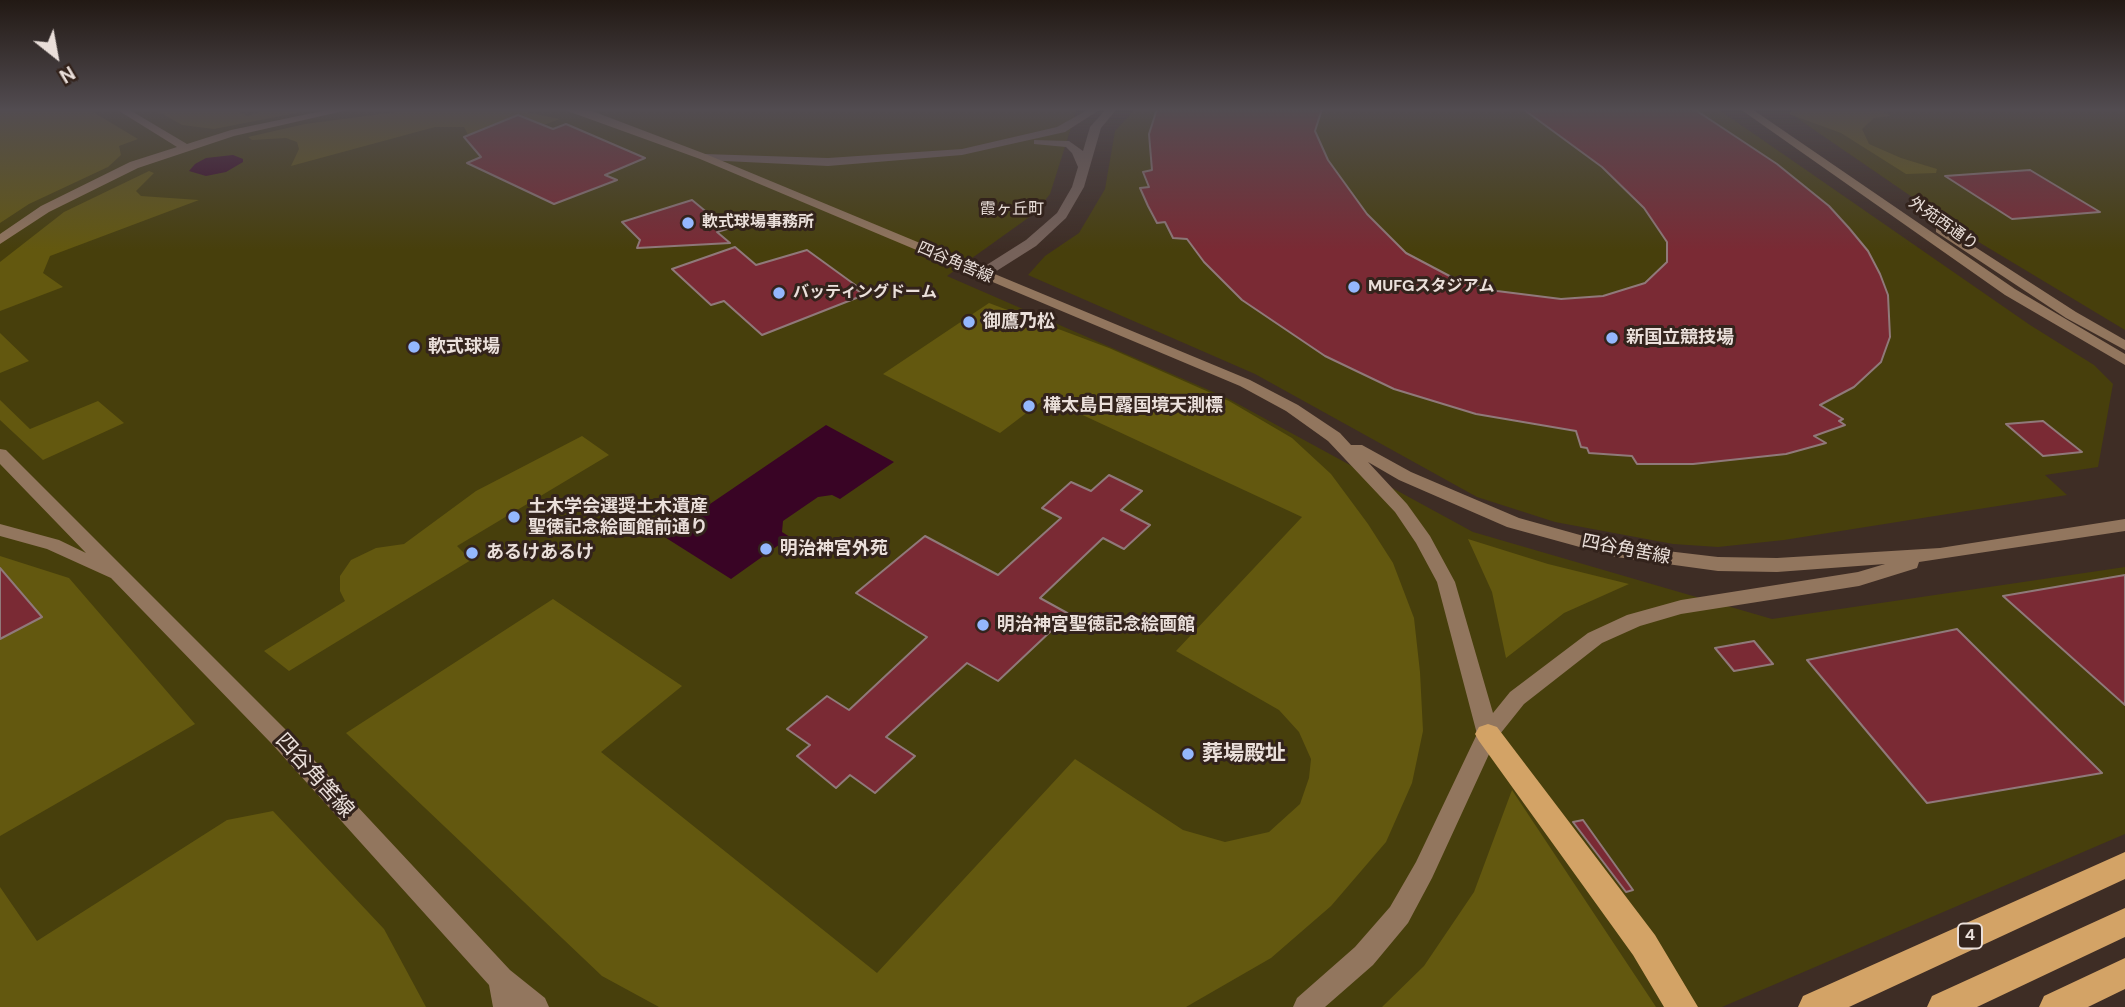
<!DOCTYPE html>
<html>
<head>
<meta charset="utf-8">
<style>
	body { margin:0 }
	#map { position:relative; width:2125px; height:1007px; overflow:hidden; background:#3e2d25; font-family:"DM Sans",sans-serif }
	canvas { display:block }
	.north { position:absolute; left:21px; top:21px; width:70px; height:70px; -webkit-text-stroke:5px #33231c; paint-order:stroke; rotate:149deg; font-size:19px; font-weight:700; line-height:28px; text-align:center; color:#eadfda }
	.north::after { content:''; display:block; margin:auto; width:24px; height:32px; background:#eadfda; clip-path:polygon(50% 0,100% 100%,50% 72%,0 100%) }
</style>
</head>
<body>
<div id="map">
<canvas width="2125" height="1007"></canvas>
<div class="north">N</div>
</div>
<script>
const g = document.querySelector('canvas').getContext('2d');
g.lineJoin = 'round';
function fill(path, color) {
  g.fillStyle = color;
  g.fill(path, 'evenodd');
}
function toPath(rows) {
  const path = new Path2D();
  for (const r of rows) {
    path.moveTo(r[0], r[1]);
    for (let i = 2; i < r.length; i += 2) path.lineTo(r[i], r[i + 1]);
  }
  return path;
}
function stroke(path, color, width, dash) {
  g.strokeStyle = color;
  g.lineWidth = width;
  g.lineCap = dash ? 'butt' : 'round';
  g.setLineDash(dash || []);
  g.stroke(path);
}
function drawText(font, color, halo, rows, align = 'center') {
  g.font = font + ' "DM Sans","Noto Sans JP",sans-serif';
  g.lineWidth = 6;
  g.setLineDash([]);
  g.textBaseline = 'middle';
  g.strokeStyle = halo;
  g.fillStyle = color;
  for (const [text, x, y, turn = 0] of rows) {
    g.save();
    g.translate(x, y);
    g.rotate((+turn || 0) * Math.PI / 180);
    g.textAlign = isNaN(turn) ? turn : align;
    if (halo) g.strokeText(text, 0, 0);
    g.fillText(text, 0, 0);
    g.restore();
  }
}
fill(toPath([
	[0,109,1077,109,1050,194,1035,213,947,276,1227,398,1473,532,1772,619,2125,567,2125,834,1722,1007,0,1007],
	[1135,109,1718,109,2030,325,2094,365,2113,384,2098,467,2045,475,2067,495,1784,540,1718,547,1673,544,1555,522,1477,497,1255,374,1028,275,1045,256,1079,233,1105,189,1115,131],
	[1911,109,2125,109,2125,330,1972,238,1791,114]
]), '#473f0c');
fill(toPath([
	[0,109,88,109,138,139,119,146,121,155,108,167,29,204,0,223],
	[154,109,234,109,247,116,269,109,317,109,214,129,182,125],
	[419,109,511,109,560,119,476,150,464,127,435,127,291,166,299,149,297,142,286,138,252,140,248,137,305,124],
	[1831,109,1881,111,1891,116,1874,118,1862,129,1869,144,1901,158,1937,169,1936,173,1906,174,1841,133,1789,114,1792,110],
	[149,171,154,173,136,191,141,196,199,200,50,256,43,273,63,287,0,311,0,262,64,212],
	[989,303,1109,348,1229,401,1292,438,1331,474,1368,524,1393,563,1414,618,1420,672,1423,731,1412,783,1386,842,1331,906,1271,958,1186,1007,659,1007,602,976,346,733,553,599,682,686,601,752,877,973,1075,759,1183,830,1225,842,1269,832,1300,804,1309,778,1311,759,1299,732,1279,710,1176,651,1302,517,1046,398,1000,433,883,374],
	[0,333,29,361,0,373],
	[0,400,30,429,98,401,124,423,43,460,0,420],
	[582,436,609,455,457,546,471,560,289,671,264,651,345,601,340,591,340,576,351,560,376,548,404,544,476,491],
	[1468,539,1548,564,1629,584,1564,613,1506,658,1492,592],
	[0,556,69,578,195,724,0,836],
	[1512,790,1656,1007,1382,1007,1424,966,1474,892],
	[273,811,384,929,426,1007,0,1007,0,887,37,941,227,820]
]), '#63580f');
fill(toPath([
	[233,155,243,159,243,162,226,172,206,176,189,171,195,164,206,158],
	[826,425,894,462,840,499,832,495,818,497,783,521,782,532,790,537,731,579,663,536]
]), '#390425');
const building = toPath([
	[1157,109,1322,109,1315,131,1328,160,1367,214,1406,253,1459,281,1497,291,1561,299,1603,296,1645,283,1667,262,1667,242,1644,208,1602,167,1523,109,1694,109,1777,164,1829,206,1849,228,1868,251,1880,274,1888,295,1890,337,1881,362,1854,387,1820,405,1843,419,1839,421,1845,425,1814,436,1826,443,1786,454,1693,464,1637,464,1632,456,1589,453,1587,448,1581,447,1576,431,1476,414,1394,389,1325,356,1242,300,1204,262,1187,239,1173,238,1165,222,1157,223,1148,206,1140,188,1149,187,1143,172,1152,170,1149,134,1157,109],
	[518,115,553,129,566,124,645,158,605,175,617,180,554,204,467,163,481,157,464,137,518,115],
	[2030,170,2100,212,2012,219,1945,176,2030,170],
	[692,200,727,229,717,232,730,243,637,248,640,240,622,222,692,200],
	[735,247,756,265,807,250,858,287,854,288,864,295,762,335,724,301,711,305,672,269,735,247],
	[2043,421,2082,452,2043,456,2006,424,2043,421],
	[1109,475,1142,491,1121,510,1150,525,1124,549,1103,538,1040,598,1069,614,998,681,967,663,886,737,915,756,875,793,850,775,836,788,797,756,810,745,787,729,827,696,849,710,927,637,856,593,925,536,998,575,1061,518,1042,508,1071,482,1091,491,1109,475],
	[0,568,42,617,0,639,0,568],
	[2125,575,2125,705,2003,596,2125,575],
	[1957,629,2102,773,1927,803,1807,660,1957,629],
	[1754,641,1773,664,1734,671,1715,648,1754,641],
	[1583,820,1633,890,1626,892,1573,822,1583,820]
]);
fill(building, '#7a2a34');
stroke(building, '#90797a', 2);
fill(toPath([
	[1089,109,1101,109,1065,132,962,155,828,166,704,160,698,157,704,154,828,158,962,149,1057,127,1089,109],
	[1106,109,1117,109,1101,128,1084,187,1066,218,1036,246,987,277,977,277,977,271,1026,240,1057,213,1072,187,1078,167,1072,153,1066,147,1034,144,1034,140,1069,141,1083,151,1090,127,1106,109]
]), '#76625a');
fill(toPath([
	[116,109,128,109,187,144,231,130,332,109,352,109,234,136,138,168,49,212,0,244,0,234,41,206,130,162,177,147,116,109],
	[562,109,592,111,708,155,1250,380,1298,405,1340,433,1351,445,1362,445,1411,472,1519,518,1616,545,1718,557,1777,558,1940,548,2125,519,2125,531,1919,562,1917,568,1859,586,1681,614,1640,626,1602,643,1524,704,1496,739,1432,878,1408,923,1373,965,1325,1007,1293,1007,1297,998,1355,947,1390,907,1416,862,1477,734,1437,582,1416,543,1395,512,1328,441,1286,411,1240,386,700,159,562,109],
	[1368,462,1399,480,1507,527,1616,557,1718,571,1777,572,1885,564,1858,572,1681,600,1627,615,1588,633,1510,692,1493,713,1455,582,1430,536,1407,504,1368,462],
	[1740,109,1752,109,2015,289,2125,354,2125,365,2005,295,1740,109],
	[1941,225,2076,312,2125,340,2125,350,2066,318,1936,232,1936,226,1941,225],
	[0,449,6,450,287,731,510,970,545,998,549,1007,493,1007,489,985,271,743,111,578,47,549,0,536,0,524,59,540,86,553,0,464,0,449]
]), '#92765e');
fill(toPath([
	[1488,724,1497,727,1655,935,1698,1007,1664,1007,1633,955,1479,741,1475,734,1479,727,1488,724],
	[2125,852,2125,879,1849,1007,1798,1007,1803,996,2125,852],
	[2125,908,2125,937,1977,1007,1927,1007,1932,996,2125,908],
	[2125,958,2125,989,2088,1007,2039,1007,2044,996,2125,958]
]), '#d3a366');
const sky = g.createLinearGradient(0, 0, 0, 250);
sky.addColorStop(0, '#221914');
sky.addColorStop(0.44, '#524c51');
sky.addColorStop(1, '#524c5100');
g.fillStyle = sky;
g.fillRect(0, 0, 2125, 250);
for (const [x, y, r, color] of [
	[688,223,7,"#94b7fd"],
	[1354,287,7,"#94b7fd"],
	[779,293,7,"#94b7fd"],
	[969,322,7,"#94b7fd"],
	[1612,338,7,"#94b7fd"],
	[414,347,7,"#94b7fd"],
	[1029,406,7,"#94b7fd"],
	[514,517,7,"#94b7fd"],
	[766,549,7,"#94b7fd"],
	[472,553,7,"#94b7fd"],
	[983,625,7,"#94b7fd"],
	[1188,754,7,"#94b7fd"]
]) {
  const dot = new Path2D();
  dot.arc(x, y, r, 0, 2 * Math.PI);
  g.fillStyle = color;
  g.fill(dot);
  stroke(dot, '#33231c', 2.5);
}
drawText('16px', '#eadfda', '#33231c', [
	["霞ヶ丘町",1012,210]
]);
drawText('bold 16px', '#eadfda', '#33231c', [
	["軟式球場事務所",702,223],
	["MUFGスタジアム",1368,287],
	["バッティングドーム",793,293]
], 'left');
drawText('16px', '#eadfda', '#33231c', [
	["外苑西通り",1943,224,35],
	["四谷角筈線",955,263,23]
]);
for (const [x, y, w] of [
	[1970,936,24]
]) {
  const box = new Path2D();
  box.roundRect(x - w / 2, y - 12.5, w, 25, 5);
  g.fillStyle = '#33231c';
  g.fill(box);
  stroke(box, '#eadfda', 2);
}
drawText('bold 16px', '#eadfda', null, [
	["4",1970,936]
]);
drawText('bold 18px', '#eadfda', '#33231c', [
	["御鷹乃松",983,322],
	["新国立競技場",1626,338],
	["軟式球場",428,347],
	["樺太島日露国境天測標",1043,406],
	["土木学会選奨土木遺産",528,507],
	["聖徳記念絵画館前通り",528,528],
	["明治神宮外苑",780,549],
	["あるけあるけ",486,553],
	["明治神宮聖徳記念絵画館",997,625]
], 'left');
drawText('18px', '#eadfda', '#33231c', [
	["四谷角筈線",1626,550,11]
]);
drawText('bold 21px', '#eadfda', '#33231c', [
	["葬場殿址",1202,754]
], 'left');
drawText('21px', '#eadfda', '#33231c', [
	["四谷角筈線",314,776,48]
]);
</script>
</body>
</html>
